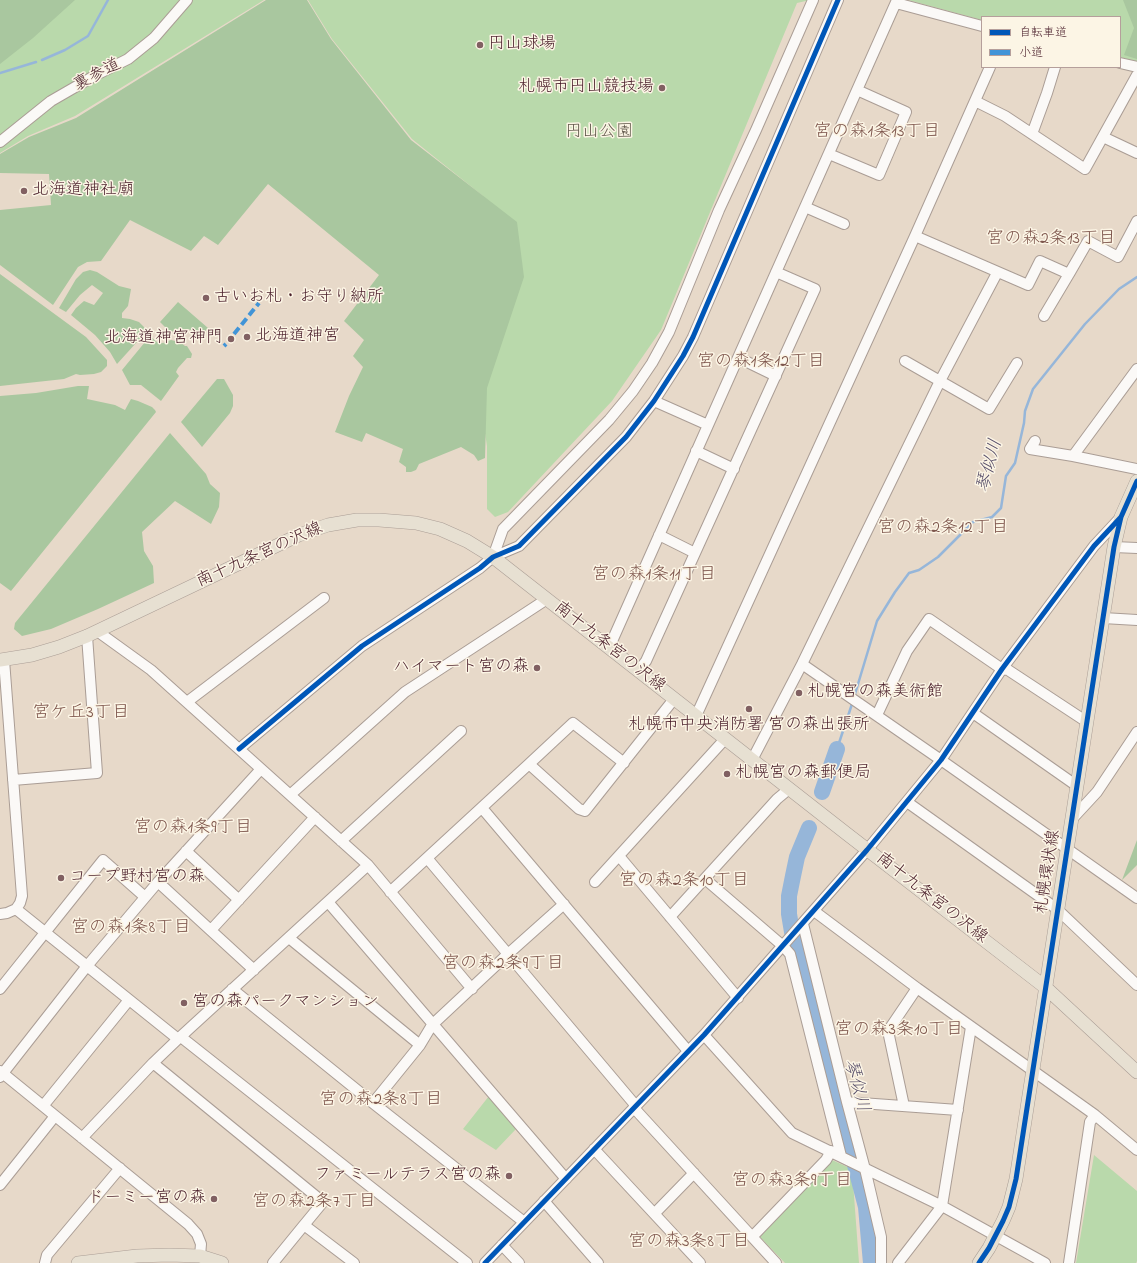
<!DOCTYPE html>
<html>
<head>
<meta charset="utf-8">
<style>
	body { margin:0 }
	#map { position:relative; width:1137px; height:1263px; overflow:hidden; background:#e7d9c9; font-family:"Indie Flower","Klee One",sans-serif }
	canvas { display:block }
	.legend { position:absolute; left:981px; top:16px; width:140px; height:52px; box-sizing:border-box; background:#fcf5e5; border:1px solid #b59f9b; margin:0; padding:5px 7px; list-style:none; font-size:12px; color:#4a1f2b }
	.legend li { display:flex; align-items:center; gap:8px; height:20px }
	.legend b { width:20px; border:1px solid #b59f9b }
</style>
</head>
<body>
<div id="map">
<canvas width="1137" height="1263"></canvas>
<ul class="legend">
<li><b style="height:5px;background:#0057b8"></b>自転車道</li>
<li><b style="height:5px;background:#4194d7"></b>小道</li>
</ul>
</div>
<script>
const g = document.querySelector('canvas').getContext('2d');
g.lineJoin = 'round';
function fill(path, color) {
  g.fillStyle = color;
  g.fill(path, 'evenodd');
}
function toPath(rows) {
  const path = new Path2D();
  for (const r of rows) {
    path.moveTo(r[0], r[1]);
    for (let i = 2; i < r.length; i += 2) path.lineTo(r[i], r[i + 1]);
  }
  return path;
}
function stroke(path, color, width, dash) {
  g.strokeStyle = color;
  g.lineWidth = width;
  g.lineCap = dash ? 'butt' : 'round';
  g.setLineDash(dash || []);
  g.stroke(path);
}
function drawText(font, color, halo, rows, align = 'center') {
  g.font = font + ' "Indie Flower","Klee One",sans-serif';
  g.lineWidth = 3;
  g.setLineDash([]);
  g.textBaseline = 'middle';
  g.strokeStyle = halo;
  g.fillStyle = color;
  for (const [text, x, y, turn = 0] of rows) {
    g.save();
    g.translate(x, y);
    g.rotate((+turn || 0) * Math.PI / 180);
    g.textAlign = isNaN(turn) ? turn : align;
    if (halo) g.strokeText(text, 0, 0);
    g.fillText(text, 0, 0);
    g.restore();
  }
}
fill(toPath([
	[0,0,264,0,75,116,28,136,0,153],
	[308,0,810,0,797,3,661,330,612,401,508,512,495,517,487,509,487,446,478,388,483,196,412,139,332,39],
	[908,0,1137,0,1137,62,1120,57,1120,17,982,17,982,20],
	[489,1096,516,1129,496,1150,463,1129],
	[1094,1155,1137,1191,1137,1261,1136,1263,1076,1263],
	[832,1160,852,1169,859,1263,785,1263,760,1237]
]), '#b9d9ab');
fill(toPath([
	[0,0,75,0,33,38,0,64],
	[266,0,307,0,331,39,411,140,517,222,524,277,487,388,485,458,478,461,474,455,461,447,419,464,416,470,411,472,406,472,406,467,399,462,403,449,366,433,362,442,335,432,349,396,363,367,353,356,364,340,344,321,379,275,268,184,218,245,204,236,191,251,130,220,101,261,87,262,78,267,53,305,0,265,0,210,51,205,49,174,0,173,0,154,29,137,76,118],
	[1123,0,1137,0,1137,59,1124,55,1134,28],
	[90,270,97,272,119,286,131,289,128,306,122,313,122,318,130,319,139,322,145,328,146,332,117,364,110,352,95,335,71,315,76,308,84,301,94,305,103,293,92,285,80,295,66,312,59,308,76,279,83,272],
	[0,274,86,337,107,360,107,366,101,372,94,374,80,375,76,374,64,379,0,386],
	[178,302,208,328,199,339,195,332,188,329,178,329,175,332,168,330,160,322],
	[150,336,157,342,163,343,171,340,180,342,185,346,187,346,192,354,191,358,187,358,178,368,176,372,179,376,161,401,141,385,130,385,122,370],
	[217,379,224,379,233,395,233,406,230,413,202,447,181,422],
	[78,386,89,386,87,399,115,405,125,410,131,399,138,401,152,407,155,410,156,412,11,591,0,583,0,396,36,393],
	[170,433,206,474,210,484,220,493,219,507,211,524,175,501,142,532,144,551,153,566,154,583,98,609,51,629,22,636,14,629,15,623],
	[1137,840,1137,865,1122,880]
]), '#a9c79f');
stroke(toPath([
	[42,60,65,50,88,36,108,0],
	[0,73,36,62],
	[855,694,877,621,895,592,909,573,919,570,938,557,973,522,992,517,1001,508,1006,476,1015,463,1024,423,1025,411,1033,389,1085,324,1119,289,1137,277],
	[837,749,852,704]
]), '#96b6d9', 2.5);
stroke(toPath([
	[822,792,837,749],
	[809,828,797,857,793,876,789,896,789,914,792,932,799,952,866,1207,871,1263]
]), '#96b6d9', 16);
const minor = toPath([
	[896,3,982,26],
	[1120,63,1137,67],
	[975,101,1005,116,1085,169,1137,75],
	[1032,134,1047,93,1055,67],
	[1103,137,1137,153],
	[0,142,51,101,96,75,128,59,154,38,187,0],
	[829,154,879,175,906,112,857,90],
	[805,207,844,224],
	[915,236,1028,285,1040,261,1069,274,1088,241,1118,257,1137,221],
	[1044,316,1069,274],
	[739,358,776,376],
	[905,361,989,409,1017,363],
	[654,401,708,425],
	[1035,441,1030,449,1073,456,1137,469],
	[696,451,734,469],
	[1073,456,1137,369],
	[659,535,695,553],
	[1114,547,1137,548],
	[493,557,503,529,609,420,633,391,652,363,669,332,719,210,756,130,813,0],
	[1103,618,1137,620],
	[97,631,151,670,368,865,472,989],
	[609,648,897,0],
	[802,664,941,760,1137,898],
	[638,671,646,661,815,289,776,272],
	[187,702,324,598],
	[973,713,1077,786],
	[877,715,907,651,929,619,1002,669,1008,670,1087,722],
	[696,716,915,236,990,67],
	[239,749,362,646,480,568,493,557,519,546,626,437,654,401,683,356,693,337,838,0],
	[752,760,802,664,940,381,997,273],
	[529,764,573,723,624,763],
	[13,780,97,773,87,636],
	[290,795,405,692,547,599],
	[907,802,1057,909,1137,985],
	[482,808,688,1051],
	[1072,819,1097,792,1137,732],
	[341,841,461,731],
	[186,851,239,900],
	[619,856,738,998],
	[427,858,636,1106],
	[705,879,783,946,790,954,841,1156],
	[158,882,254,970],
	[595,882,725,739],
	[390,892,529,764,579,809,585,811,674,699],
	[328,902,566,1179],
	[16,909,178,1039],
	[814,911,917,988,1095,1115,1137,1150],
	[0,914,7,913,16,909,20,903,22,896,4,660],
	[670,917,777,799,789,789],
	[803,924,847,1102,866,1173,881,1237,881,1263],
	[211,930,315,817],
	[289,938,420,1045],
	[0,989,103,860,145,897],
	[232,989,373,1103,524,1222],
	[704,1035,792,1133,942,1206,1045,1263],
	[181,1037,467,1263],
	[153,1063,323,1202,304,1225,354,1263],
	[0,1071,188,1224,197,1234,201,1244,200,1256],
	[0,1077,87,966,158,882,261,769],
	[847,1102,958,1110],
	[373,1103,420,1045,432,1025,508,954,564,904],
	[43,1106,129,1000],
	[904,1106,888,1031,917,988],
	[634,1108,776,1263],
	[82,1138,153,1063,178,1039,368,865],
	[594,1149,700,1263],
	[0,1185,55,1116],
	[544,1201,598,1263],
	[655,1213,694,1173],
	[752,1237,826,1160,831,1151],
	[502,1245,519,1263],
	[45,1263,47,1255,120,1168],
	[273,1263,304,1225],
	[485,1263,704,1035,867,850,941,760,1002,669,1094,546,1121,517],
	[898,1263,942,1206,971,1027],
	[1069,1263,1090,1122,1095,1115]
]);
const major = toPath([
	[0,660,32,655,59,647,87,636,299,535,328,525,357,520,379,520,416,523,440,529,467,541,493,557,847,834,1045,987,1137,1072],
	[78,1263,137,1256,169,1255,200,1256,222,1263],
	[979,1263,989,1248,1003,1221,1009,1207,1016,1179,1114,547,1121,517,1137,481]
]);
stroke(minor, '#aa9d95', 12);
stroke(major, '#aa9d95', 14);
stroke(minor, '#fbf9f7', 10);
stroke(major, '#e7e0d2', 13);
stroke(toPath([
	[234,334,259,303],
	[224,346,226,344]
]), '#4194d7', 4, [8, 4]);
stroke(toPath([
	[239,749,362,646,480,568,493,557,519,546,626,437,654,401,683,356,693,337,838,0],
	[485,1263,704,1035,867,850,941,760,1002,669,1094,546,1121,517],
	[979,1263,989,1248,1003,1221,1009,1207,1016,1179,1114,547,1121,517,1137,481]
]), '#0057b8', 5);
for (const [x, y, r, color] of [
	[480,45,4,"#816062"],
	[662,88,4,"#816062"],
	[24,191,4,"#816062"],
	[206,298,4,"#816062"],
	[247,337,4,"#816062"],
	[231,339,4,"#816062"],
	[537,668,4,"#816062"],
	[799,693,4,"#816062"],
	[749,709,4,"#816062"],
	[727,774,4,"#816062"],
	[61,878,4,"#816062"],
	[184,1003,4,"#816062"],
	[509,1176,4,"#816062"],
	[214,1199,4,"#816062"]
]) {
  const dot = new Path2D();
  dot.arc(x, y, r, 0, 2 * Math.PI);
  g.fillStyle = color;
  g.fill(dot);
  stroke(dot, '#fcf5e5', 1.5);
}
drawText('17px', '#4a1f2b', '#fcf5e5', [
	["円山球場",488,45],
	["札幌市円山競技場",654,88,"right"],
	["北海道神社廟",32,191],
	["古いお札・お守り納所",214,298],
	["北海道神宮",255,337],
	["北海道神宮神門",223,339,"right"],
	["ハイマート宮の森",529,668,"right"],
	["札幌宮の森美術館",807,693],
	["札幌市中央消防署 宮の森出張所",749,726,"center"],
	["札幌宮の森郵便局",735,774],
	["コープ野村宮の森",69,878],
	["宮の森パークマンション",192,1003],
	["ファミールテラス宮の森",501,1176,"right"],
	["ドーミー宮の森",206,1199,"right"]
], 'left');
drawText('17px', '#4a1f2b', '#fcf5e5', [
	["裏参道",98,76,-28],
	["南十九条宮の沢線",260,556,-24],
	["南十九条宮の沢線",609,648,38],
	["札幌環状線",1049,872,-81],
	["南十九条宮の沢線",931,899,38]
]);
drawText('17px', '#60574a', '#fcf5e5', [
	["円山公園",599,133]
]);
drawText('18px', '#7d554c', '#fcf5e5', [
	["宮の森1条13丁目",877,133],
	["宮の森2条13丁目",1051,240],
	["宮の森1条12丁目",761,363],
	["宮の森2条12丁目",943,529],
	["宮の森1条11丁目",654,576],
	["宮ケ丘3丁目",81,714],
	["宮の森1条9丁目",193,829],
	["宮の森2条10丁目",684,882],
	["宮の森1条8丁目",131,929],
	["宮の森2条9丁目",503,965],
	["宮の森3条10丁目",899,1031],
	["宮の森2条8丁目",381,1101],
	["宮の森3条9丁目",792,1182],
	["宮の森2条7丁目",314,1203],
	["宮の森3条8丁目",689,1243]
]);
drawText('italic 18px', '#584f6a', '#fcf5e5', [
	["琴似川",991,466,-75],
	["琴似川",855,1086,75]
]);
</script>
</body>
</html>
